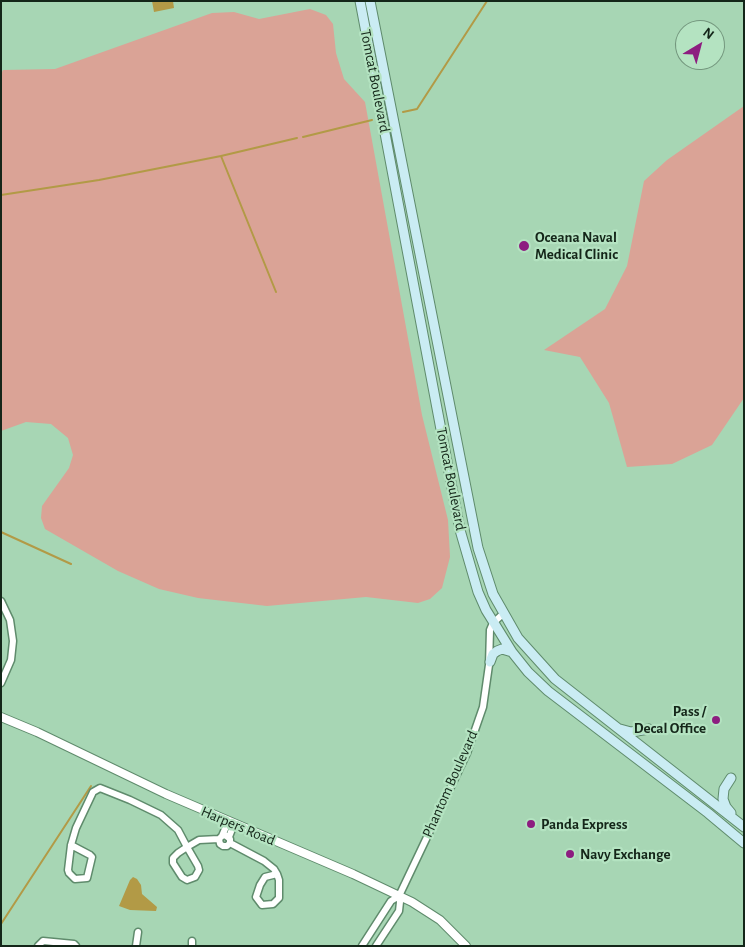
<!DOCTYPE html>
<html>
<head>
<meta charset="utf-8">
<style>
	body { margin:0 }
	#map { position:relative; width:745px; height:947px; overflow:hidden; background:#a7d6b4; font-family:"Alegreya Sans",sans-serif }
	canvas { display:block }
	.frame { position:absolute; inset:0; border:2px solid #142619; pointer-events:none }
	.north { position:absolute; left:675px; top:20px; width:50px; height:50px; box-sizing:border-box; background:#b4e3c1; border:1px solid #74977e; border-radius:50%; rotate:37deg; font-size:14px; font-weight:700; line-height:20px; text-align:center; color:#142619 }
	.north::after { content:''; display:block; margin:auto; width:18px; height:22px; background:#8d1d80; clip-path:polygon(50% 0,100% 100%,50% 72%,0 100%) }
</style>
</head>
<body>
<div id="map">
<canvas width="745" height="947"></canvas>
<div class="frame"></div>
<div class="north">N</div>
</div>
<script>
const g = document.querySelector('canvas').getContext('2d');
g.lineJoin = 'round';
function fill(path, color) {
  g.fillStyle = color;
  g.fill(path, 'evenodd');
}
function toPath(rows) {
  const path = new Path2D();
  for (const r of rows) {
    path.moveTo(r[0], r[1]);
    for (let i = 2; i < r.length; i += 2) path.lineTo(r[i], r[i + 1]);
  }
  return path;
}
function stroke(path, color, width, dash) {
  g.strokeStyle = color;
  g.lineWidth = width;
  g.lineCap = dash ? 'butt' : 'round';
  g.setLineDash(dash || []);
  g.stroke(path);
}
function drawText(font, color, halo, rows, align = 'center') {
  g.font = font + ' "Alegreya Sans",sans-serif';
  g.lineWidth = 4.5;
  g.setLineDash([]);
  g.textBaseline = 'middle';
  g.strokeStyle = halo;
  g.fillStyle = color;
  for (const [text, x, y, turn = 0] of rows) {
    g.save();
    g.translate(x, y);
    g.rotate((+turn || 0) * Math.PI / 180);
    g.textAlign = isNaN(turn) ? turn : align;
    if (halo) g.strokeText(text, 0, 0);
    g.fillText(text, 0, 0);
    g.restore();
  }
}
fill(toPath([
	[310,9,326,15,333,24,336,53,344,79,365,102,422,415,448,520,450,557,442,588,430,599,418,603,366,597,267,606,198,598,159,589,118,571,45,529,41,518,42,506,69,468,73,455,68,438,51,424,26,422,1,431,1,74,3,70,55,69,212,13,234,12,259,19],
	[744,106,744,398,712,445,672,464,627,467,609,403,580,357,544,350,605,309,627,266,644,181,667,160]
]), '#daa396');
fill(toPath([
	[152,1,173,1,174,8,154,12],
	[133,877,137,879,141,885,142,894,157,907,156,911,130,910,119,906,130,880]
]), '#b29a46');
stroke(toPath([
	[403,112,417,109,487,1],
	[303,137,372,120],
	[221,156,276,292],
	[1,195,99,180,221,156,297,138],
	[1,532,71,564],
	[1,924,91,786]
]), '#b29a46', 2);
const minor = toPath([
	[1,601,10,620,13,641,11,660,1,683],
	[222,836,228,822],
	[229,837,234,824],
	[219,839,222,836,225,835,230,839,230,843],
	[219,839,220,844,223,846,227,846,230,843],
	[230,843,264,861,274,869,277,874,279,880,279,898,273,904,262,905,256,897,260,885,265,877,277,874],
	[71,845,76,828,93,792,100,788,130,800,161,815,178,830,187,847,199,840,219,839],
	[71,845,90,855,92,857,87,878,75,879,69,873,68,870,71,845],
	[187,847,198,866,199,870,195,877,187,880,182,877,173,863,173,858,178,853,187,847],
	[38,946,43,941,74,944,76,946],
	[136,946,138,932],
	[192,946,192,941],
	[362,946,391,901,399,896],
	[376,946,399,911,400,902,399,896,467,753,483,707,489,665,490,630,493,623,504,613]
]);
const tertiary = toPath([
	[1,717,37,732,166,794,353,874,412,902,440,920,466,946]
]);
const secondary = toPath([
	[360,1,460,530,478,592,486,610,512,652,528,672,548,691,708,813,744,843],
	[370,1,478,548,493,594,518,638,555,679,744,827],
	[490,662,493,654,497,651,502,649,512,652],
	[620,729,631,732,649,729],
	[731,778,724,789,723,799,726,807,731,813]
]);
stroke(minor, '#5f8b6c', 9);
stroke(tertiary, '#5f8b6c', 10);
stroke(secondary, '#5f8b6c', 11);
stroke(minor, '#fff', 6);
stroke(tertiary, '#fff', 8);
stroke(secondary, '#caecf3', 9);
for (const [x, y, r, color] of [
	[524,246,6,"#8d1d80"],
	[716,720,5,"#8d1d80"],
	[531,824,5,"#8d1d80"],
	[570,854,5,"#8d1d80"]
]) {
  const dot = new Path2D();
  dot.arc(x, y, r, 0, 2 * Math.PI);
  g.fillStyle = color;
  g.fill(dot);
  stroke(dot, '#b4e3c1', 2);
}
drawText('15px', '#142619', '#b4e3c1', [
	["Tomcat Boulevard",375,81,79],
	["Tomcat Boulevard",451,479,79],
	["Phantom Boulevard",450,784,-66],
	["Harpers Road",238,826,23]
]);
drawText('bold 15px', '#142619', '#b4e3c1', [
	["Oceana Naval",535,237],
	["Medical Clinic",535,254],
	["Pass /",706,711,"right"],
	["Decal Office",706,728,"right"],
	["Panda Express",541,824],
	["Navy Exchange",580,854]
], 'left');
</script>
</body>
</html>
